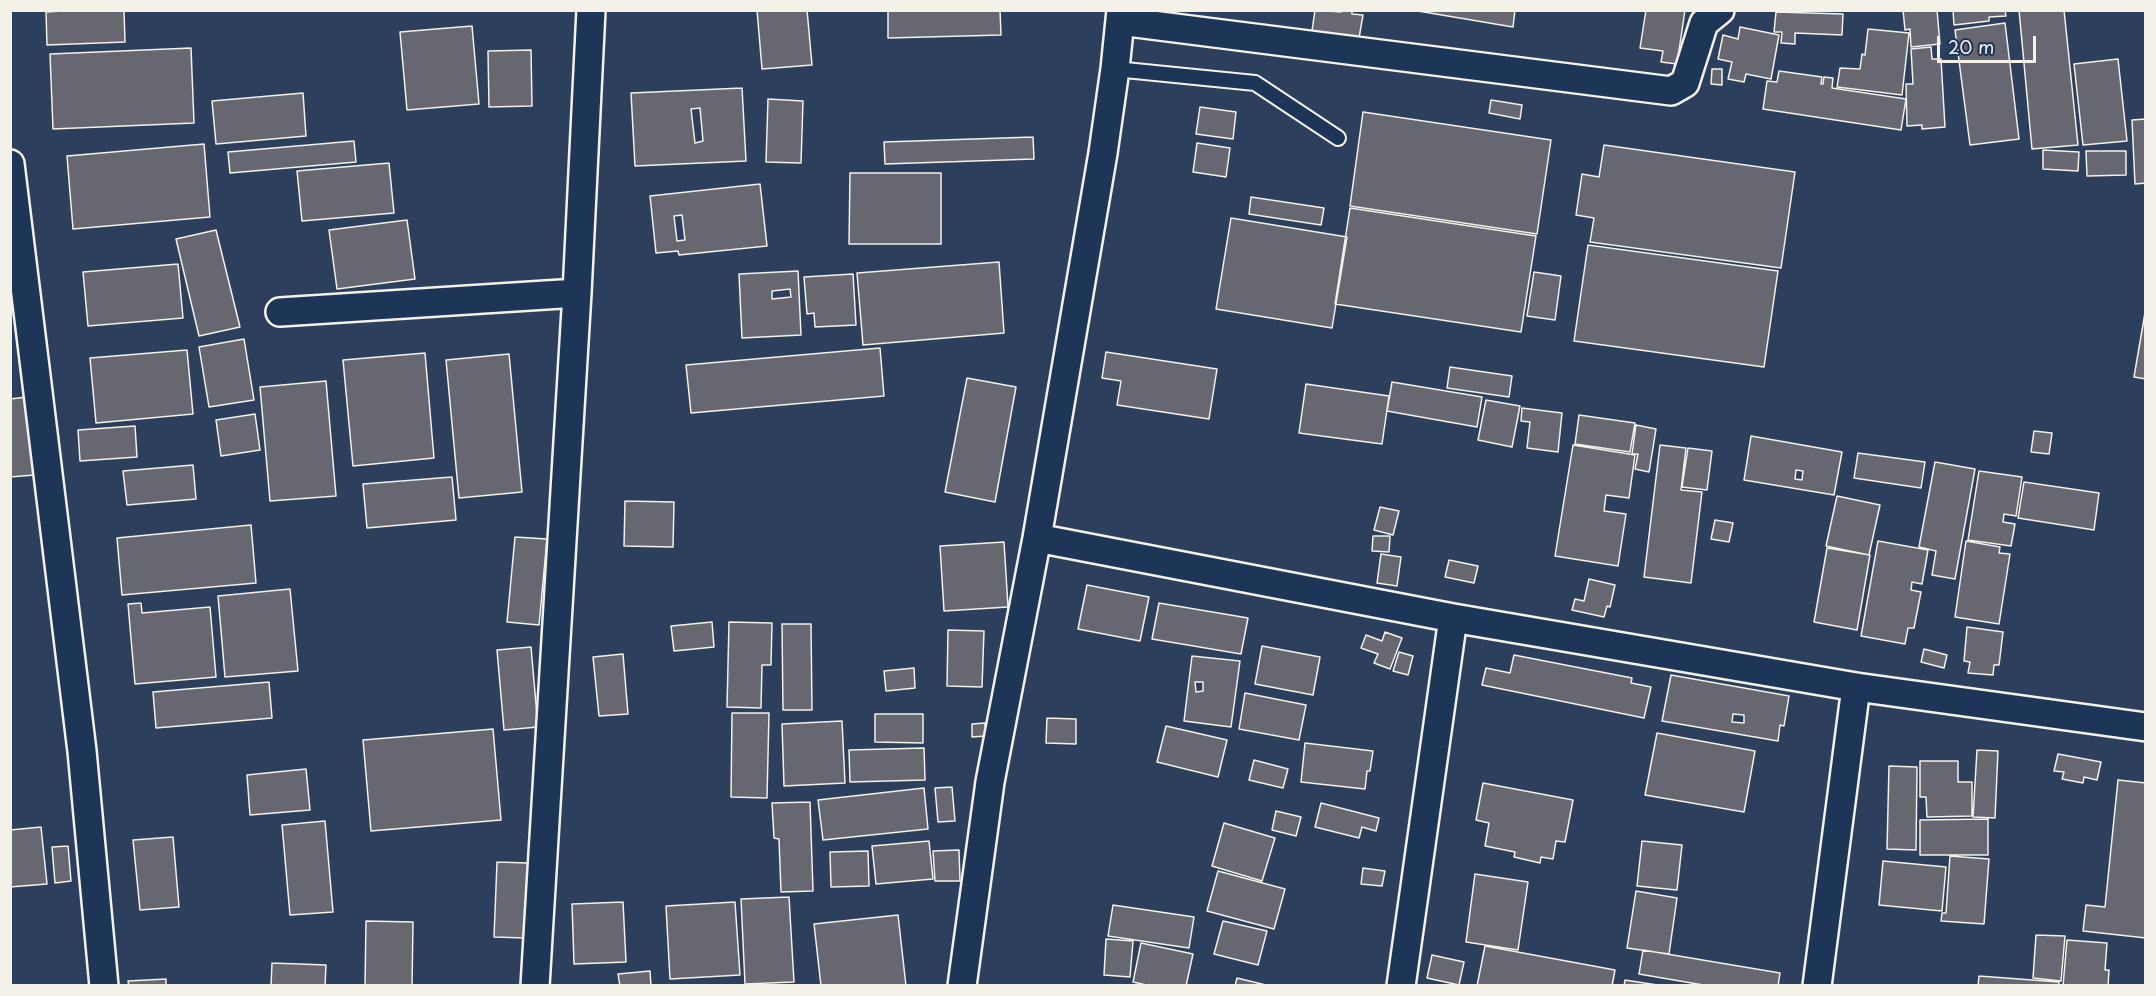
<!DOCTYPE html>
<html>
<head>
<meta charset="utf-8">
<style>
	body { margin:0 }
	#map { position:relative; width:2156px; height:996px; overflow:hidden; background:#2c3f5c; font-family:"Playpen Sans",sans-serif }
	canvas { display:block }
	.frame { position:absolute; inset:0; border:12px solid #f4f1e8; pointer-events:none }
	.scale { position:absolute; left:1937px; top:36px; width:99px; height:27px; box-sizing:border-box; border:3px solid #f4f1e8; border-top:0; padding-left:8px; font-size:18px; line-height:21px; white-space:nowrap; color:#f4f1e8; -webkit-text-stroke:4px #1d3557; paint-order:stroke }
</style>
</head>
<body>
<div id="map">
<canvas width="2156" height="996"></canvas>
<div class="frame"></div>
<div class="scale">20 m</div>
</div>
<script>
const g = document.querySelector('canvas').getContext('2d');
g.lineJoin = 'round';
function fill(path, color) {
  g.fillStyle = color;
  g.fill(path, 'evenodd');
}
function toPath(rows) {
  const path = new Path2D();
  for (const r of rows) {
    path.moveTo(r[0], r[1]);
    for (let i = 2; i < r.length; i += 2) path.lineTo(r[i], r[i + 1]);
  }
  return path;
}
function stroke(path, color, width, dash) {
  g.strokeStyle = color;
  g.lineWidth = width;
  g.lineCap = dash ? 'butt' : 'round';
  g.setLineDash(dash || []);
  g.stroke(path);
}
const building = toPath([
	[78,10,124,10,125,42,47,45,46,12,78,10],
	[757,10,807,10,812,65,762,69,757,10],
	[888,10,1000,10,1001,35,888,38,888,10],
	[1315,10,1341,12,1341,10,1352,10,1352,14,1363,15,1359,38,1312,31,1315,10],
	[1412,10,1515,10,1513,27,1412,10],
	[1646,10,1685,10,1677,64,1661,62,1663,51,1640,48,1646,10],
	[1903,10,1937,10,1940,44,1911,47,1910,29,1905,30,1903,10],
	[1953,10,2005,10,2006,16,1989,17,1989,21,1954,25,1953,10],
	[2019,10,2064,10,2078,145,2032,149,2019,10],
	[1776,12,1843,14,1842,35,1795,33,1795,44,1781,43,1782,32,1774,32,1776,12],
	[2005,23,2019,139,1970,145,1955,30,2005,23],
	[472,26,479,104,407,110,400,32,472,26],
	[1740,27,1779,35,1771,79,1746,74,1744,82,1728,79,1732,62,1718,59,1723,35,1738,39,1740,27],
	[1868,29,1909,33,1902,95,1837,87,1840,68,1860,69,1862,54,1865,55,1868,29],
	[1931,47,1932,59,1941,59,1945,127,1922,129,1922,125,1907,126,1906,84,1913,84,1911,49,1931,47],
	[191,48,194,123,53,129,50,54,191,48],
	[531,50,532,106,489,107,488,51,531,50],
	[2118,59,2127,141,2083,145,2074,64,2118,59],
	[1712,69,1722,69,1722,85,1711,84,1712,69],
	[1779,71,1822,77,1821,84,1823,84,1824,77,1833,78,1832,88,1906,99,1901,130,1763,109,1767,81,1777,82,1779,71],
	[742,88,746,161,635,166,631,93,742,88],
	[700,108,703,141,695,143,691,109,700,108],
	[303,93,306,136,216,144,212,101,303,93],
	[768,99,803,101,801,163,766,162,768,99],
	[1491,100,1522,105,1520,119,1489,113,1491,100],
	[1200,107,1236,112,1233,139,1196,134,1200,107],
	[1363,112,1551,140,1537,234,1350,206,1363,112],
	[2146,119,2146,183,2135,184,2132,120,2146,119],
	[1033,137,1034,159,885,164,884,142,1033,137],
	[354,141,356,162,230,173,228,152,354,141],
	[1197,143,1230,148,1226,177,1193,172,1197,143],
	[204,144,210,217,73,229,67,156,204,144],
	[1604,145,1795,172,1781,268,1590,242,1594,218,1576,215,1582,174,1599,177,1604,145],
	[2043,150,2079,152,2078,171,2043,169,2043,150],
	[2086,151,2126,151,2126,175,2087,176,2086,151],
	[389,163,394,213,302,221,297,171,389,163],
	[850,173,941,173,941,244,849,244,850,173],
	[760,184,767,246,679,255,678,251,656,253,650,196,760,184],
	[682,215,685,240,677,241,674,216,682,215],
	[1251,197,1324,208,1321,225,1249,214,1251,197],
	[1350,208,1536,236,1521,332,1335,304,1350,208],
	[1231,218,1347,237,1332,328,1216,309,1231,218],
	[407,220,415,279,337,289,329,230,407,220],
	[216,230,240,327,199,336,176,239,216,230],
	[1588,245,1778,271,1764,367,1574,341,1588,245],
	[999,262,1004,333,863,345,857,273,999,262],
	[178,264,183,318,88,326,83,272,178,264],
	[798,271,801,335,742,338,739,274,798,271],
	[790,289,791,297,772,299,772,291,790,289],
	[1534,272,1561,276,1555,320,1527,316,1534,272],
	[853,274,856,325,815,327,814,313,807,314,804,277,853,274],
	[2146,307,2146,379,2134,377,2146,307],
	[244,339,254,400,209,407,199,347,244,339],
	[880,348,884,396,691,413,686,365,880,348],
	[187,350,193,414,96,423,90,358,187,350],
	[1106,352,1217,369,1209,419,1117,405,1121,381,1102,378,1106,352],
	[425,353,434,458,353,466,343,360,425,353],
	[509,354,522,492,459,498,446,360,509,354],
	[1450,367,1512,376,1509,397,1447,388,1450,367],
	[967,378,1016,387,995,502,945,492,967,378],
	[326,381,336,496,270,501,260,387,326,381],
	[1392,382,1482,397,1477,427,1387,411,1392,382],
	[1306,384,1389,396,1382,444,1299,433,1306,384],
	[27,397,34,475,10,477,10,399,27,397],
	[1486,400,1520,406,1512,447,1478,440,1486,400],
	[1522,408,1562,413,1558,452,1527,448,1530,422,1521,421,1522,408],
	[255,414,260,450,221,456,216,420,255,414],
	[1579,415,1635,423,1630,452,1575,444,1579,415],
	[1636,425,1656,429,1649,472,1635,469,1638,454,1632,454,1636,425],
	[135,426,137,457,80,461,78,430,135,426],
	[2034,431,2052,433,2049,454,2031,452,2034,431],
	[1751,436,1842,452,1834,495,1744,480,1751,436],
	[1796,470,1803,471,1802,480,1795,479,1796,470],
	[1573,445,1635,455,1629,498,1606,495,1604,511,1626,514,1618,566,1555,556,1573,445],
	[1660,445,1686,448,1681,490,1702,492,1691,583,1644,577,1660,445],
	[1688,448,1712,451,1707,490,1682,487,1688,448],
	[1858,453,1925,462,1921,488,1854,478,1858,453],
	[1935,462,1975,469,1955,579,1932,575,1936,551,1919,547,1935,462],
	[193,465,196,499,127,505,123,471,193,465],
	[1979,471,2022,477,2016,516,2004,514,2003,522,2015,524,2011,546,1968,540,1979,471],
	[452,477,456,520,367,528,363,484,452,477],
	[2024,482,2099,493,2094,530,2018,518,2024,482],
	[1837,496,1880,505,1869,555,1826,546,1837,496],
	[625,501,674,502,673,547,624,546,625,501],
	[1380,507,1399,511,1393,535,1374,530,1380,507],
	[1715,520,1733,523,1729,542,1711,539,1715,520],
	[251,525,256,583,122,595,117,538,251,525],
	[1373,536,1390,536,1389,552,1372,551,1373,536],
	[515,537,547,539,539,625,507,622,515,537],
	[1878,541,1928,550,1922,584,1912,582,1911,590,1921,592,1914,628,1908,628,1905,644,1861,636,1878,541],
	[1966,541,2000,547,1999,553,2010,554,1999,624,1955,617,1966,541],
	[1004,542,1008,607,944,611,940,546,1004,542],
	[1827,548,1870,555,1857,630,1814,622,1827,548],
	[1381,554,1401,557,1397,586,1377,583,1381,554],
	[1449,560,1478,566,1474,583,1445,577,1449,560],
	[1589,579,1615,585,1610,607,1607,606,1604,617,1572,610,1575,599,1584,601,1589,579],
	[1087,585,1149,597,1140,641,1078,629,1087,585],
	[290,589,298,671,225,677,218,596,290,589],
	[141,603,142,613,210,607,216,677,135,684,128,604,141,603],
	[1159,603,1248,618,1241,654,1152,639,1159,603],
	[712,622,714,647,674,651,671,626,712,622],
	[729,622,772,623,771,665,762,665,761,708,727,707,729,622],
	[782,624,811,624,812,710,783,710,782,624],
	[1967,627,2003,632,1999,665,1994,665,1993,675,1968,673,1970,662,1964,661,1967,627],
	[948,630,984,631,982,687,947,686,948,630],
	[1385,632,1402,638,1390,669,1374,663,1378,654,1361,648,1366,635,1382,641,1385,632],
	[1262,646,1320,657,1313,695,1255,684,1262,646],
	[531,647,538,727,504,730,497,650,531,647],
	[1924,649,1947,655,1944,668,1921,662,1924,649],
	[1399,652,1413,656,1408,675,1393,671,1399,652],
	[623,654,628,714,599,716,593,657,623,654],
	[1514,655,1632,678,1631,683,1651,687,1644,718,1482,685,1486,668,1510,673,1514,655],
	[1192,656,1240,661,1231,727,1184,721,1192,656],
	[1195,682,1203,682,1203,691,1196,692,1195,682],
	[914,668,915,688,886,691,884,671,914,668],
	[1671,675,1789,696,1784,726,1780,725,1778,741,1662,721,1671,675],
	[1733,714,1744,715,1744,723,1732,722,1733,714],
	[269,682,272,718,156,728,153,692,269,682],
	[1245,693,1306,705,1299,740,1239,729,1245,693],
	[732,713,769,713,767,798,731,797,732,713],
	[875,714,923,714,923,743,875,742,875,714],
	[1047,718,1076,719,1076,744,1046,743,1047,718],
	[842,721,845,783,784,786,782,724,842,721],
	[985,723,986,736,972,737,972,724,985,723],
	[1166,726,1227,740,1218,777,1157,762,1166,726],
	[493,729,501,820,371,831,363,740,493,729],
	[1657,733,1755,751,1744,812,1645,795,1657,733],
	[1305,743,1373,751,1370,771,1367,771,1365,789,1301,782,1305,743],
	[924,748,925,780,850,782,849,750,924,748],
	[1977,750,1998,751,1995,818,1973,817,1977,750],
	[2058,754,2101,762,2097,780,2084,777,2083,783,2062,779,2064,772,2054,771,2058,754],
	[1254,760,1288,769,1283,788,1249,780,1254,760],
	[1920,761,1958,761,1958,782,1972,782,1972,816,1927,817,1926,797,1920,797,1920,761],
	[1889,766,1917,767,1916,850,1887,849,1889,766],
	[306,769,310,810,250,815,247,775,306,769],
	[2118,780,2146,783,2146,938,2083,931,2086,905,2105,907,2118,780],
	[1483,783,1573,800,1565,842,1556,841,1553,859,1541,857,1540,863,1514,857,1515,852,1485,846,1489,823,1476,820,1483,783],
	[952,787,955,821,938,822,935,788,952,787],
	[924,788,928,829,823,840,818,800,924,788],
	[810,802,813,891,781,892,779,839,774,838,772,803,810,802],
	[1321,803,1379,818,1376,831,1362,827,1359,838,1315,827,1321,803],
	[1276,811,1301,817,1296,836,1272,830,1276,811],
	[1988,819,1988,855,1920,855,1920,820,1988,819],
	[325,821,333,912,290,915,282,825,325,821],
	[1224,823,1275,838,1262,881,1212,866,1224,823],
	[41,827,47,884,10,887,10,830,41,827],
	[173,837,179,907,140,910,133,840,173,837],
	[929,841,933,879,876,884,872,846,929,841],
	[1642,841,1682,845,1677,890,1637,886,1642,841],
	[68,846,71,881,55,883,52,847,68,846],
	[959,850,960,881,935,881,933,851,959,850],
	[868,851,869,886,831,887,830,852,868,851],
	[1950,856,1989,859,1984,924,1941,921,1942,913,1946,913,1950,856],
	[1883,861,1946,867,1942,911,1879,905,1883,861],
	[497,862,528,863,525,938,494,937,497,862],
	[1363,868,1385,871,1382,886,1361,884,1363,868],
	[1218,871,1285,889,1274,929,1207,911,1218,871],
	[1475,874,1528,882,1518,950,1466,942,1475,874],
	[1636,891,1677,898,1669,954,1627,948,1636,891],
	[789,897,794,982,745,984,741,899,789,897],
	[623,902,626,962,574,964,572,904,623,902],
	[735,902,740,975,670,979,666,906,735,902],
	[1113,905,1194,917,1189,948,1108,936,1113,905],
	[898,915,906,986,821,986,814,924,898,915],
	[366,921,413,922,412,986,365,986,366,921],
	[1223,921,1267,931,1258,965,1214,954,1223,921],
	[2036,935,2065,936,2061,981,2033,978,2036,935],
	[1106,939,1133,941,1130,977,1104,975,1106,939],
	[2067,940,2107,943,2105,970,2109,970,2108,986,2063,986,2067,940],
	[1141,943,1193,954,1186,986,1151,986,1133,982,1141,943],
	[1485,946,1615,970,1612,986,1477,986,1485,946],
	[1643,950,1780,973,1778,986,1709,986,1639,974,1643,950],
	[1432,955,1464,962,1459,985,1427,978,1432,955],
	[272,963,326,965,325,986,271,986,272,963],
	[650,971,651,986,620,986,618,974,650,971],
	[1979,976,2059,982,2059,986,1978,986,1979,976],
	[1237,978,1270,986,1235,986,1237,978],
	[166,979,166,986,129,986,128,981,166,979],
	[1625,980,1664,986,1624,986,1625,980]
]);
fill(building, '#666770');
stroke(building, '#f4f1e8', 1.5);
const lane = toPath([
	[1115,69,1255,83,1338,138]
]);
const street = toPath([
	[1120,21,1671,91,1685,83,1704,23,1720,10],
	[10,164,82,751,104,986],
	[280,312,577,293],
	[1037,538,1453,618,1856,687,2146,727],
	[535,986,577,293,591,10],
	[962,986,990,782,1037,538,1103,153,1115,69,1121,10],
	[1401,986,1453,618],
	[1817,986,1856,687]
]);
stroke(lane, '#f4f1e8', 18);
stroke(street, '#f4f1e8', 32);
stroke(lane, '#1d3557', 14);
stroke(street, '#1d3557', 27);
</script>
</body>
</html>
